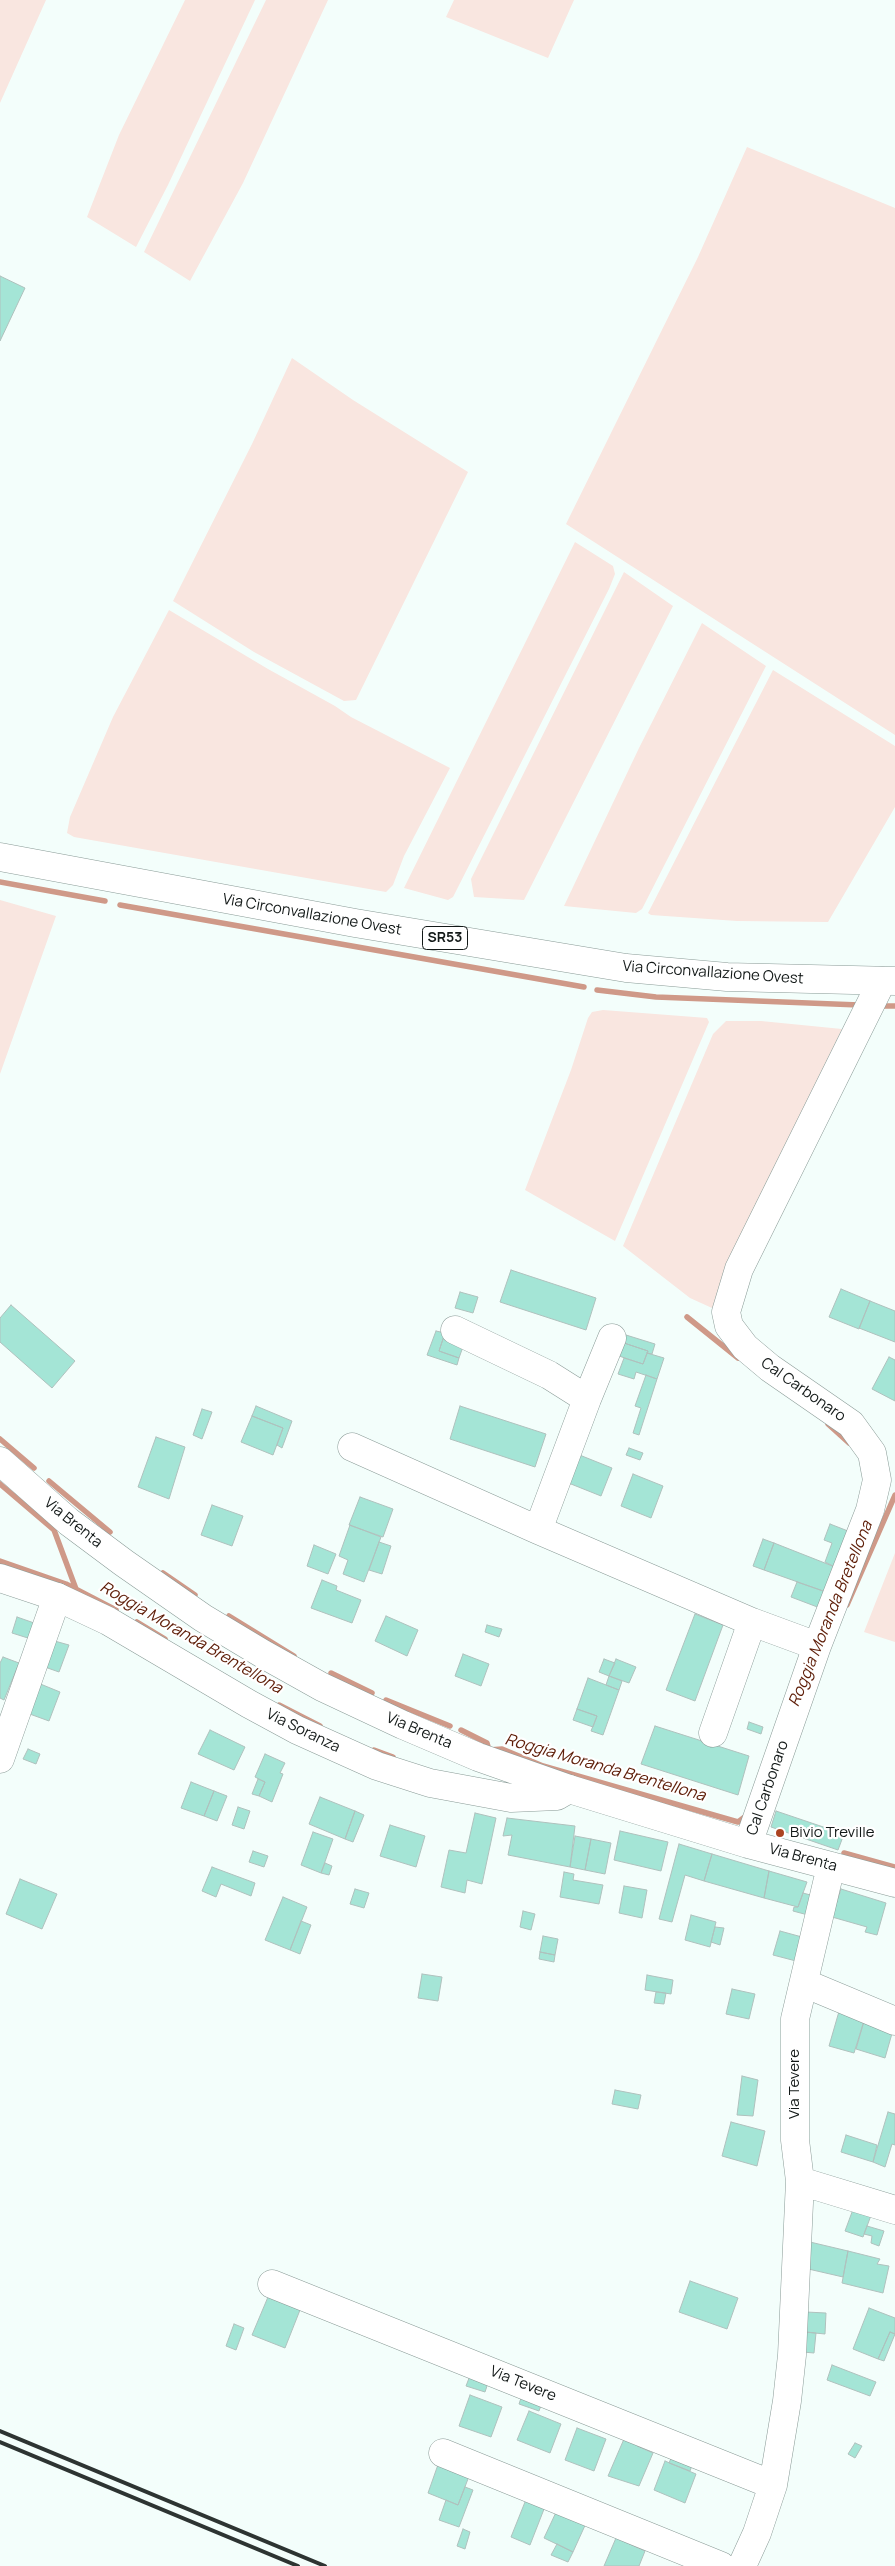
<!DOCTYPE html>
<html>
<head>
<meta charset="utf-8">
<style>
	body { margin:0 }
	canvas { display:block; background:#f3fefb }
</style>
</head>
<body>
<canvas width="895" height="2566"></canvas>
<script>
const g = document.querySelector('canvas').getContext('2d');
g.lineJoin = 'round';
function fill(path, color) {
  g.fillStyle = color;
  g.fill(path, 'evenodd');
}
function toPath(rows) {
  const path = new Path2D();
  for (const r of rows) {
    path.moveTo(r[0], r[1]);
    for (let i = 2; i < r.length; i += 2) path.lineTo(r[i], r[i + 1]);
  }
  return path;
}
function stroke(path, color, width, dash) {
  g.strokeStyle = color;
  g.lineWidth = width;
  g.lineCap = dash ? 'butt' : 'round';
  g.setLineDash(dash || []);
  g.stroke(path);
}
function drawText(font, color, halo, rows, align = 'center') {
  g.font = font + ' Manrope,sans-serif';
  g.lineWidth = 4.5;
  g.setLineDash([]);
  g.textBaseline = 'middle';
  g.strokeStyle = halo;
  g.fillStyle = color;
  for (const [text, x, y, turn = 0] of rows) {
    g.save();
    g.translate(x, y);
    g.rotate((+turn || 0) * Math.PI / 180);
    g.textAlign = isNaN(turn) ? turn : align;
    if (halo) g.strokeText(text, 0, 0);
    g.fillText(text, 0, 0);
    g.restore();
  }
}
fill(toPath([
	[0,0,46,0,0,103],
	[185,0,255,0,168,185,136,247,87,217,119,135],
	[266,0,328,0,243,183,190,281,144,252],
	[454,0,574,0,548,58,446,17],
	[747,147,895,208,895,735,566,524,698,257],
	[292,358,353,400,468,472,356,700,344,701,254,652,173,601,252,444],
	[575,542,613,566,615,574,609,589,453,897,448,900,404,888],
	[624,572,673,606,524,900,474,897,471,879],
	[169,610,268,669,335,706,351,717,450,768,404,856,393,885,386,892,74,837,67,833,70,817,113,717],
	[702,623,766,666,642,909,636,913,564,906,639,748],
	[773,670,895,746,895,807,828,922,737,921,651,915,648,913],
	[0,900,56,916,0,1074],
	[603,1010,707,1018,709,1022,615,1241,525,1190,571,1070,588,1018,592,1012],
	[726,1021,761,1021,842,1029,712,1308,690,1298,623,1246,713,1034],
	[895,1553,895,1642,864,1632]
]), '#f9e6e0');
stroke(toPath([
	[0,882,105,901],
	[120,905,584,987],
	[597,990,656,997,859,1005],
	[879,1006,895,1006],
	[687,1317,738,1358],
	[828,1424,849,1443],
	[0,1439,34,1468],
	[49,1481,110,1532],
	[0,1484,54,1530,76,1589],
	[0,1561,66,1584,116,1610],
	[163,1573,195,1595],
	[847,1605,895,1495],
	[229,1616,294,1656],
	[137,1622,165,1639],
	[331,1673,372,1693],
	[386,1700,450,1726],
	[279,1705,320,1726],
	[461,1730,487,1743,489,1750,502,1749,543,1766,738,1822,746,1816],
	[374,1750,393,1757],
	[844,1853,895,1867]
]), '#cf9988', 5.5);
const building = toPath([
	[0,276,25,288,0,341,0,276],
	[511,1270,596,1298,586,1330,500,1302,511,1270],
	[841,1289,870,1301,859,1329,829,1317,841,1289],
	[460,1292,478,1297,473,1313,455,1308,460,1292],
	[870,1301,895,1311,895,1342,859,1328,870,1301],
	[11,1305,75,1361,52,1388,0,1342,0,1318,11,1305],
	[436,1331,445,1333,439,1351,459,1358,457,1365,427,1355,436,1331],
	[445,1333,465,1341,459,1358,439,1351,445,1333],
	[626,1335,655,1344,652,1354,647,1353,648,1351,624,1343,626,1335],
	[624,1343,648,1351,643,1364,619,1356,624,1343],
	[647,1353,664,1358,657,1379,636,1372,634,1379,618,1374,624,1358,643,1364,647,1353],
	[889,1357,895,1360,895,1401,872,1389,889,1357],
	[646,1375,657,1379,639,1435,633,1433,641,1408,635,1406,646,1375],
	[256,1406,292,1421,282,1448,277,1445,283,1428,252,1416,256,1406],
	[460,1406,546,1434,535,1467,450,1439,460,1406],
	[202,1409,212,1412,202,1439,193,1435,202,1409],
	[252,1416,283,1428,273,1455,241,1442,252,1416],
	[156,1437,185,1447,169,1499,138,1487,156,1437],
	[629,1448,643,1453,640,1460,626,1455,629,1448],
	[577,1454,612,1468,601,1496,566,1482,577,1454],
	[633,1474,663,1486,651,1518,621,1506,633,1474],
	[360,1497,393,1509,383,1537,349,1525,360,1497],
	[212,1505,243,1516,232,1546,201,1535,212,1505],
	[830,1524,848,1531,835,1567,825,1562,832,1543,824,1540,830,1524],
	[350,1525,381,1537,364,1582,343,1574,348,1560,339,1556,350,1525],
	[763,1539,774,1543,764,1570,753,1566,763,1539],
	[379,1542,391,1546,382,1574,369,1570,379,1542],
	[774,1543,835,1567,826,1592,764,1570,774,1543],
	[314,1545,336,1554,328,1574,307,1566,314,1545],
	[322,1580,337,1586,336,1590,361,1600,352,1623,311,1608,322,1580],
	[797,1582,826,1592,820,1608,791,1597,797,1582],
	[695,1614,723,1625,695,1701,666,1690,695,1614],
	[386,1616,418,1630,407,1656,375,1641,386,1616],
	[17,1617,37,1624,31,1639,12,1633,17,1617],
	[487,1625,502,1629,499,1637,485,1632,487,1625],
	[51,1640,69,1645,59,1672,42,1666,51,1640],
	[463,1654,489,1664,481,1686,455,1676,463,1654],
	[3,1657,19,1663,4,1700,0,1698,0,1663,3,1657],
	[604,1659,615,1663,609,1676,599,1672,604,1659],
	[616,1659,636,1667,629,1683,609,1676,616,1659],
	[609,1676,622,1681,619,1690,606,1685,609,1676],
	[588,1678,619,1690,603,1735,591,1731,597,1716,577,1709,588,1678],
	[38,1683,60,1692,49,1721,27,1713,38,1683],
	[577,1709,597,1716,593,1727,573,1720,577,1709],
	[749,1722,763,1727,761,1734,747,1729,749,1722],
	[655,1726,749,1756,738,1795,641,1764,655,1726],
	[210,1730,245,1747,234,1770,198,1754,210,1730],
	[28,1749,40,1754,36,1764,23,1759,28,1749],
	[265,1754,285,1763,280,1773,283,1774,272,1802,259,1796,265,1782,255,1777,265,1754],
	[258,1779,265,1782,259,1796,252,1794,258,1779],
	[191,1782,214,1791,204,1816,181,1808,191,1782],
	[214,1791,227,1796,217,1821,204,1816,214,1791],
	[320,1797,355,1811,345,1839,309,1824,320,1797],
	[238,1807,250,1811,244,1829,232,1825,238,1807],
	[355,1811,364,1815,353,1842,345,1839,355,1811],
	[776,1811,844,1834,838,1850,771,1827,776,1811],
	[475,1813,496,1818,482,1884,467,1880,465,1893,441,1887,449,1850,466,1853,475,1813],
	[507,1818,575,1826,570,1867,508,1855,512,1835,503,1836,507,1818],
	[390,1825,425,1836,416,1867,380,1856,390,1825],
	[620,1831,668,1842,661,1871,614,1860,620,1831],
	[313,1832,333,1839,321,1873,301,1865,313,1832],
	[575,1836,591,1839,585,1870,570,1867,575,1836],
	[591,1839,611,1843,605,1874,585,1870,591,1839],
	[679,1844,712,1854,704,1881,685,1875,672,1922,659,1919,679,1844],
	[253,1851,268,1856,264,1867,249,1862,253,1851],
	[712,1854,769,1871,764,1898,704,1881,712,1854],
	[325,1863,332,1866,329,1875,321,1873,325,1863],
	[212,1867,255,1883,251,1896,221,1884,216,1897,202,1891,212,1867],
	[769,1871,807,1882,798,1907,764,1898,769,1871],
	[564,1872,574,1874,573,1880,603,1885,599,1904,560,1897,564,1872],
	[20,1879,57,1894,42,1929,6,1914,20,1879],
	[624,1886,647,1890,642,1918,619,1913,624,1886],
	[355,1889,369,1893,364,1908,350,1904,355,1889],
	[841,1889,886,1903,877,1935,865,1932,867,1927,832,1917,841,1889],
	[803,1893,814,1896,808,1915,793,1911,794,1907,798,1907,803,1893],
	[283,1897,307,1907,290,1950,265,1940,283,1897],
	[523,1911,535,1914,531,1930,520,1927,523,1911],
	[691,1915,716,1922,710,1947,685,1940,691,1915],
	[301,1921,311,1925,300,1954,290,1950,301,1921],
	[715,1927,724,1928,720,1945,711,1942,715,1927],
	[780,1931,802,1937,796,1961,773,1955,780,1931],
	[543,1936,558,1939,555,1955,540,1952,543,1936],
	[540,1952,555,1955,554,1962,539,1959,540,1952],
	[422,1974,442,1977,438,2001,418,1998,422,1974],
	[647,1975,673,1980,671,1994,645,1990,647,1975],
	[732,1989,755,1994,749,2019,726,2014,732,1989],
	[656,1992,666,1993,664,2004,654,2003,656,1992],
	[840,2008,864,2021,854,2053,829,2046,840,2008],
	[864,2021,893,2030,885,2058,856,2049,864,2021],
	[742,2076,758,2080,753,2116,737,2115,742,2076],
	[615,2090,641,2095,638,2109,612,2104,615,2090],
	[888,2112,895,2114,895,2145,892,2144,885,2167,873,2162,888,2112],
	[731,2122,765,2131,757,2166,722,2156,731,2122],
	[846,2135,877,2145,873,2162,841,2152,846,2135],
	[855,2204,873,2210,863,2237,845,2231,855,2204],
	[867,2226,884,2231,879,2246,871,2243,872,2236,864,2234,867,2226],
	[810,2242,848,2251,843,2277,804,2268,810,2242],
	[848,2251,880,2259,877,2264,889,2266,883,2293,842,2283,848,2251],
	[690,2281,738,2298,727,2329,679,2312,690,2281],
	[268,2297,300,2310,285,2348,252,2335,268,2297],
	[869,2308,895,2318,895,2334,890,2332,878,2359,853,2349,869,2308],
	[806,2312,826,2313,825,2334,805,2332,806,2312],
	[234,2324,244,2328,236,2350,226,2346,234,2324],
	[805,2332,816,2333,814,2353,803,2352,805,2332],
	[890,2332,895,2334,884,2361,878,2359,890,2332],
	[832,2365,876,2382,870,2396,827,2380,832,2365],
	[471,2373,489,2380,485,2392,466,2386,471,2373],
	[523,2392,543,2400,539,2411,519,2404,523,2392],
	[470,2395,502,2407,491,2437,459,2426,470,2395],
	[529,2411,561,2424,550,2453,517,2440,529,2411],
	[577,2428,606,2439,594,2471,565,2460,577,2428],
	[624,2439,638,2443,637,2446,653,2453,639,2486,608,2476,624,2439],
	[855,2443,862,2446,855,2458,848,2454,855,2443],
	[675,2449,695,2458,690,2471,669,2463,675,2449],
	[440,2459,471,2471,458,2505,428,2493,440,2459],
	[665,2461,696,2474,685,2503,654,2490,665,2461],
	[465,2487,473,2490,459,2527,439,2520,446,2500,458,2505,465,2487],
	[527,2497,546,2504,530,2545,511,2537,527,2497],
	[558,2508,587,2521,573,2552,544,2538,558,2508],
	[463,2529,470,2532,465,2549,457,2546,463,2529],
	[616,2538,645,2551,639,2566,604,2566,616,2538],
	[557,2544,573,2552,568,2562,551,2555,557,2544]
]);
fill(building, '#a4e5d6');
stroke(building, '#afc1bd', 1);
const minor = toPath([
	[455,1330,549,1375,587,1399,538,1530],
	[587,1399,612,1338],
	[352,1447,538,1530,752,1622,817,1646],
	[713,1733,752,1622],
	[0,1759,57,1597],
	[569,1789,748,1844,895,1883],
	[748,1844,817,1646,870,1510,877,1480,872,1453,851,1424,770,1368,745,1347,729,1326,726,1312,739,1269,882,981],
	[804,1983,895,2021],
	[800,2181,895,2210],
	[272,2284,773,2485],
	[443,2453,721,2566],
	[742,2566,757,2533,773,2485,787,2401,792,2355,800,2181,795,2140,795,2019,831,1866]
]);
const major = toPath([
	[0,857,355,923,626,968,727,977,895,981],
	[0,1461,69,1522,124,1563,203,1618,263,1654,322,1687,403,1725,478,1757,569,1789],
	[0,1578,57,1597,108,1621,249,1704,297,1730,377,1766,430,1783,511,1798,557,1796,569,1789]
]);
stroke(minor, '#8a9b97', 29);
stroke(major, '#8a9b97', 29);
stroke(minor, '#fff', 28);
stroke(major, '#fff', 28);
stroke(toPath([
	[0,2431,325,2566],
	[0,2442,298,2566]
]), '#2d3432', 4);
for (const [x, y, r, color] of [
	[780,1833,5,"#ab4421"]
]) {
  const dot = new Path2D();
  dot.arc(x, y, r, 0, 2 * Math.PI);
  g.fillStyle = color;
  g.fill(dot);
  stroke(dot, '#fff', 2);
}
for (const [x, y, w] of [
	[445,938,45]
]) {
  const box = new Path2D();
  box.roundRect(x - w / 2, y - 11.5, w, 23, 4);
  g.fillStyle = '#fff';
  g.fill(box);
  stroke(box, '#131918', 1);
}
drawText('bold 14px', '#131918', null, [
	["SR53",445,938]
]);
drawText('15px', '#131918', '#fff', [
	["Via Circonvallazione Ovest",312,915,10],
	["Via Circonvallazione Ovest",713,973,4],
	["Cal Carbonaro",803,1390,35],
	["Via Brenta",73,1523,39],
	["Via Soranza",303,1731,26],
	["Via Brenta",419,1731,23],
	["Cal Carbonaro",768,1788,-71],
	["Via Brenta",803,1858,15],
	["Via Tevere",795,2084,-90],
	["Via Tevere",523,2384,22]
]);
drawText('15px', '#131918', '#fff', [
	["Bivio Treville",790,1833]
], 'left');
drawText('italic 16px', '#5d1c06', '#fff', [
	["Roggia Moranda Bretellona",831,1614,-68],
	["Roggia Moranda Brentellona",191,1638,30],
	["Roggia Moranda Brentellona",605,1768,16]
]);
</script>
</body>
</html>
